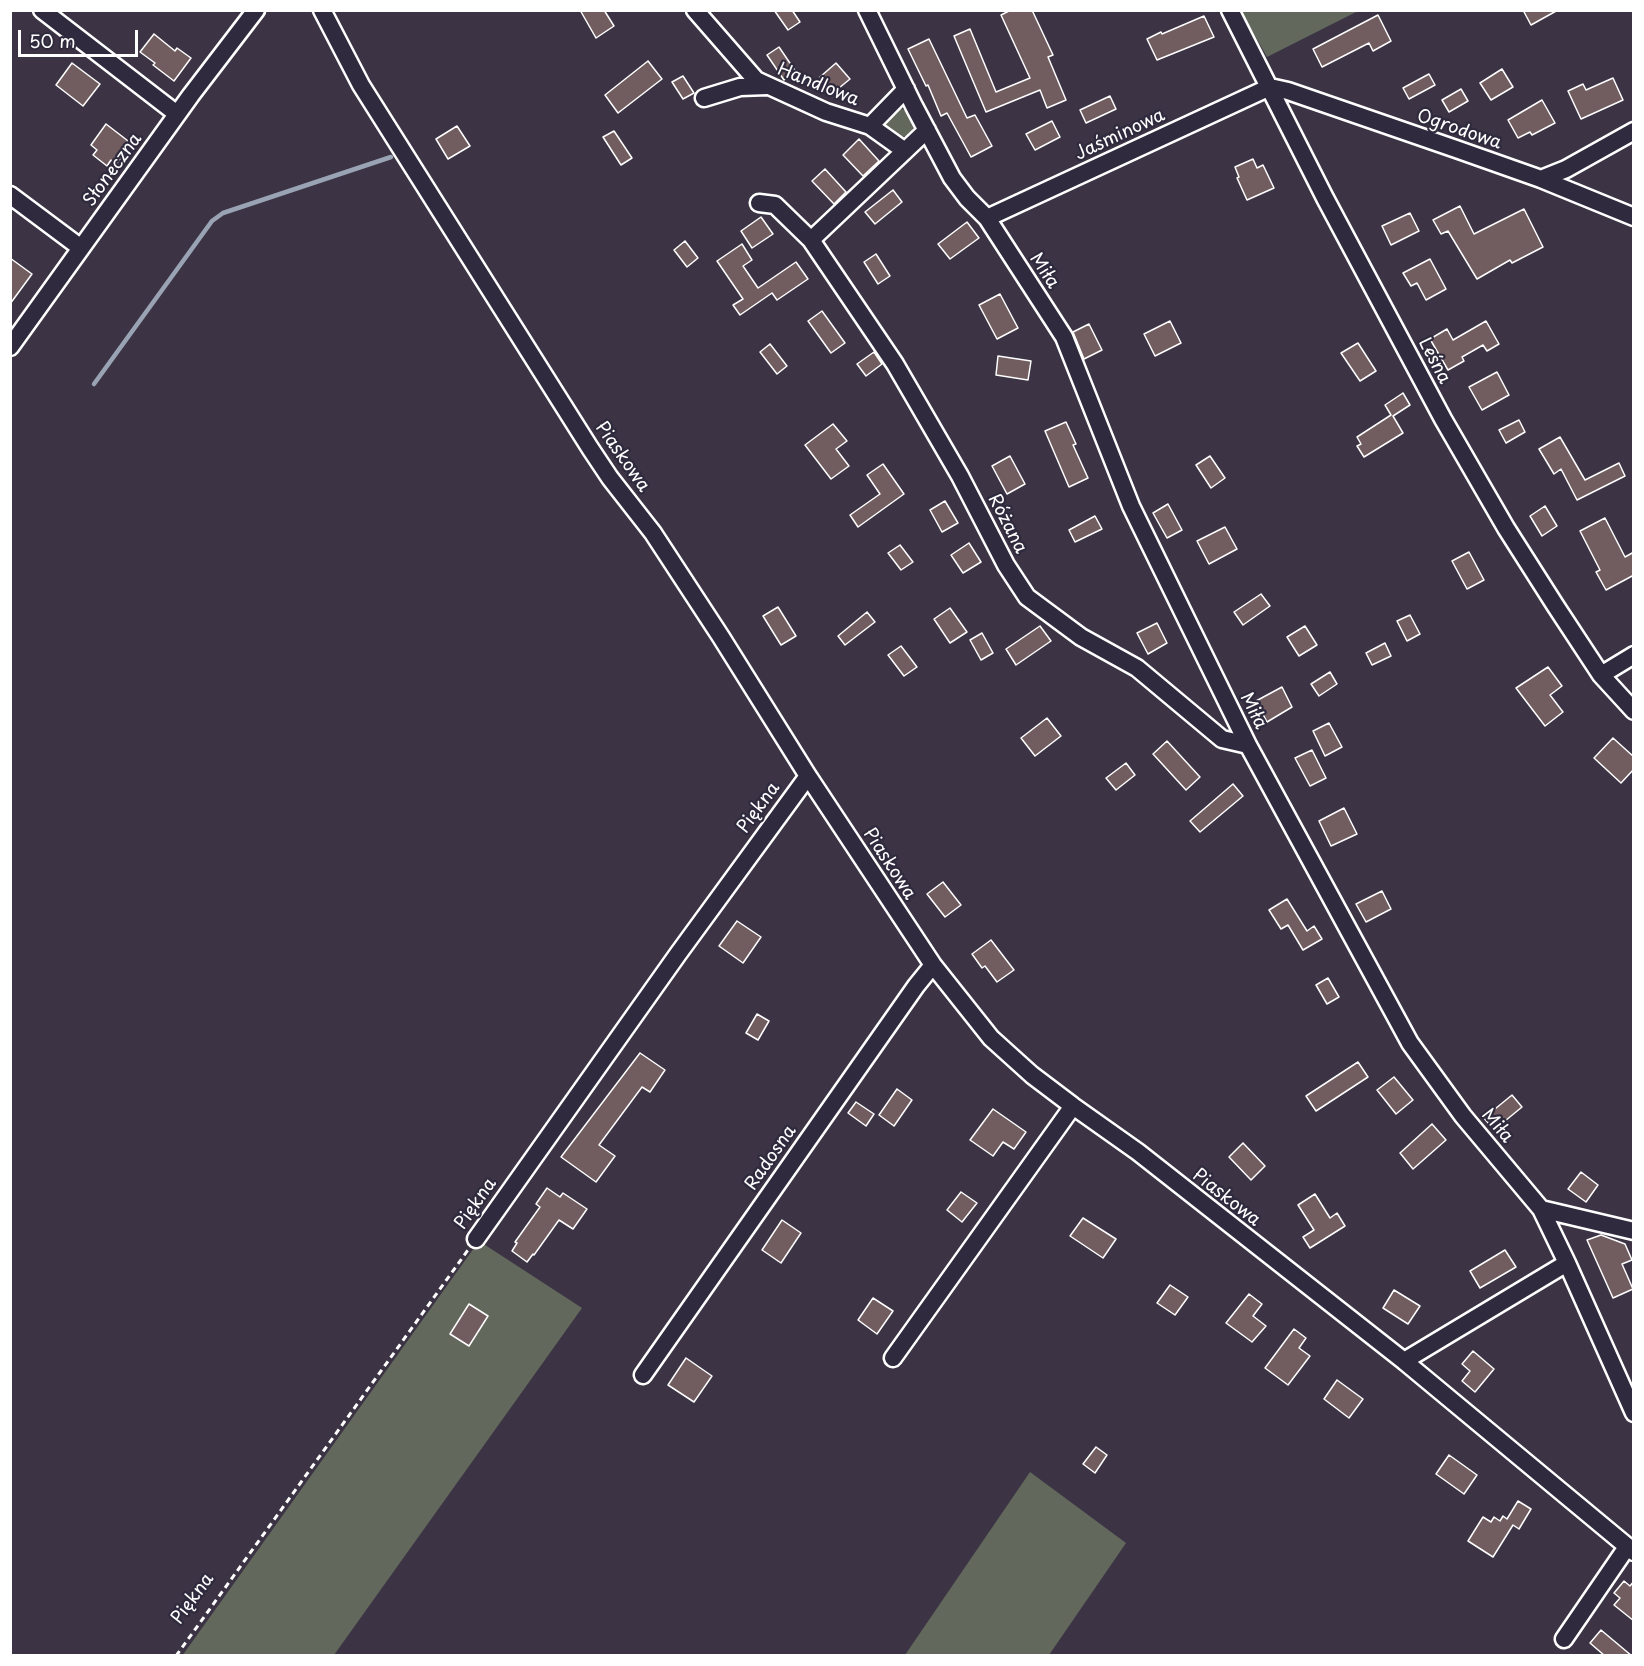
<!DOCTYPE html>
<html>
<head>
<meta charset="utf-8">
<style>
	body { margin:0 }
	#map { position:relative; width:1644px; height:1666px; overflow:hidden; background:#3c3444; font-family:"Playpen Sans",sans-serif }
	canvas { display:block }
	.frame { position:absolute; inset:0; border:12px solid #fff; pointer-events:none }
	.scale { position:absolute; left:18px; top:30px; width:120px; height:27px; box-sizing:border-box; border:3px solid #fff; border-top:0; padding-left:8px; font-size:18px; line-height:21px; white-space:nowrap; color:#fff; -webkit-text-stroke:4px #2f2a3d; paint-order:stroke }
</style>
</head>
<body>
<div id="map">
<canvas width="1644" height="1666"></canvas>
<div class="frame"></div>
<div class="scale">50 m</div>
</div>
<script>
const g = document.querySelector('canvas').getContext('2d');
g.lineJoin = 'round';
function fill(path, color) {
  g.fillStyle = color;
  g.fill(path, 'evenodd');
}
function toPath(rows) {
  const path = new Path2D();
  for (const r of rows) {
    if (r.length === 3) {
      path.moveTo(r[0] + r[2], r[1]);
      path.arc(r[0], r[1], r[2], 0, 2 * Math.PI);
      continue;
    }
    path.moveTo(r[0], r[1]);
    for (let i = 2; i < r.length; i += 2) path.lineTo(r[i], r[i + 1]);
  }
  return path;
}
function stroke(path, color, width, dash) {
  g.strokeStyle = color;
  g.lineWidth = width;
  g.lineCap = dash ? 'butt' : 'round';
  g.setLineDash(dash || []);
  g.stroke(path);
}
function drawText(font, color, halo, rows, align = 'center') {
  g.font = font + ' "Playpen Sans",sans-serif';
  g.lineWidth = 4.5;
  g.setLineDash([]);
  g.textBaseline = 'middle';
  g.strokeStyle = halo;
  g.fillStyle = color;
  for (const [text, x, y, turn = 0] of rows) {
    g.save();
    g.translate(x, y);
    g.rotate((+turn || 0) * Math.PI / 180);
    g.textAlign = isNaN(turn) ? turn : align;
    if (halo) g.strokeText(text, 0, 0);
    g.fillText(text, 0, 0);
    g.restore();
  }
}
fill(toPath([
	[1241,11,1358,11,1267,57],
	[900,123,14],
	[479,1241,582,1308,334,1655,182,1656],
	[1030,1472,1126,1543,1049,1655,905,1655]
]), '#62695c');
stroke(toPath([
	[94,384,212,221,223,213,391,157]
]), '#99a3b3', 4.5);
const building = toPath([
	[580,10,604,10,614,26,596,38,580,10],
	[774,10,792,10,800,22,788,30,774,10],
	[1011,10,1032,10,1053,55,1048,57,1066,100,1047,108,1040,90,986,112,954,36,970,29,996,92,1030,78,1001,15,1011,10],
	[1523,10,1558,10,1531,25,1523,10],
	[1378,15,1391,41,1373,51,1369,43,1322,67,1313,49,1378,15],
	[1204,16,1214,37,1157,60,1147,39,1161,32,1162,34,1204,16],
	[154,34,175,51,177,48,191,58,174,81,153,65,155,63,140,52,154,34],
	[929,39,967,118,975,115,992,146,971,157,947,113,941,116,928,85,926,86,908,49,929,39],
	[779,47,796,72,784,80,767,55,779,47],
	[648,61,662,79,618,113,605,95,648,61],
	[72,63,100,84,83,106,56,85,72,63],
	[836,63,850,79,833,93,820,77,836,63],
	[1502,69,1513,87,1491,100,1480,83,1502,69],
	[1429,74,1435,85,1409,99,1403,88,1429,74],
	[683,76,694,93,683,99,672,82,683,76],
	[1613,78,1623,100,1581,119,1568,91,1583,84,1586,90,1613,78],
	[1461,89,1468,101,1449,112,1442,100,1461,89],
	[1110,96,1116,109,1086,123,1080,110,1110,96],
	[1542,100,1555,123,1532,135,1530,132,1518,138,1508,120,1542,100],
	[1052,121,1060,137,1035,150,1026,134,1052,121],
	[106,124,132,144,116,164,111,160,107,166,93,155,97,150,91,145,106,124],
	[457,126,470,146,448,159,436,139,457,126],
	[614,131,632,158,621,165,603,137,614,131],
	[859,139,879,161,863,176,843,155,859,139],
	[1253,159,1257,168,1263,165,1274,188,1247,200,1237,178,1239,177,1235,167,1253,159],
	[825,169,846,192,834,204,812,181,825,169],
	[893,190,902,202,875,224,865,212,893,190],
	[1460,206,1474,234,1524,209,1543,247,1512,263,1510,260,1477,279,1448,231,1441,234,1433,220,1460,206],
	[1410,213,1419,231,1391,245,1382,226,1410,213],
	[761,217,773,234,752,248,741,231,761,217],
	[967,222,979,238,950,259,938,244,967,222],
	[685,241,698,258,687,267,674,250,685,241],
	[742,244,752,260,743,266,758,288,796,262,808,279,777,300,772,293,740,315,733,305,743,299,717,261,742,244],
	[876,254,890,276,878,284,864,262,876,254],
	[10,258,32,274,10,304,10,258],
	[1430,259,1446,289,1426,300,1417,283,1411,286,1403,273,1430,259],
	[1000,294,1018,328,997,339,979,305,1000,294],
	[822,311,845,343,831,353,808,321,822,311],
	[1170,321,1181,343,1155,356,1144,334,1170,321],
	[1486,321,1499,344,1487,351,1483,345,1462,357,1464,361,1448,370,1430,339,1447,329,1453,340,1486,321],
	[1089,324,1102,350,1084,359,1073,332,1089,324],
	[1358,343,1376,371,1360,381,1341,353,1358,343],
	[770,344,787,366,777,374,760,352,770,344],
	[874,352,882,364,866,376,857,364,874,352],
	[998,356,1031,361,1028,380,996,375,998,356],
	[1497,372,1509,395,1482,410,1469,387,1497,372],
	[1403,393,1410,405,1393,416,1403,433,1364,457,1357,446,1361,444,1357,437,1391,415,1385,405,1403,393],
	[1519,420,1525,432,1506,443,1499,430,1519,420],
	[1066,422,1076,444,1073,445,1088,478,1069,487,1045,431,1066,422],
	[833,424,847,441,836,449,849,466,831,479,805,445,833,424],
	[1560,437,1585,480,1619,463,1625,476,1577,500,1561,469,1554,474,1539,449,1560,437],
	[1010,456,1025,484,1007,494,992,466,1010,456],
	[1210,456,1225,478,1211,488,1196,465,1210,456],
	[883,464,904,494,858,527,850,515,880,494,867,475,883,464],
	[945,501,958,523,942,532,930,510,945,501],
	[1168,504,1182,530,1167,538,1153,513,1168,504],
	[1545,506,1557,526,1542,536,1530,516,1545,506],
	[1095,516,1102,529,1075,542,1069,530,1095,516],
	[1605,518,1625,557,1634,552,1634,575,1606,590,1596,572,1600,570,1580,531,1605,518],
	[1225,527,1237,549,1209,564,1197,541,1225,527],
	[969,543,981,562,963,573,951,555,969,543],
	[900,545,913,562,901,570,888,553,900,545],
	[1469,552,1484,580,1467,589,1452,561,1469,552],
	[1261,594,1270,606,1243,625,1234,612,1261,594],
	[778,607,796,636,781,645,763,616,778,607],
	[950,608,967,632,950,643,934,619,950,608],
	[867,612,875,622,845,645,838,636,867,612],
	[1410,615,1420,634,1407,641,1397,621,1410,615],
	[1157,623,1167,643,1148,654,1137,633,1157,623],
	[1040,626,1051,641,1016,665,1006,649,1040,626],
	[1305,626,1317,645,1299,656,1287,637,1305,626],
	[982,633,993,653,981,660,970,640,982,633],
	[1385,643,1391,656,1372,665,1366,653,1385,643],
	[901,646,917,667,904,676,888,655,901,646],
	[1548,667,1562,686,1550,695,1563,712,1545,726,1516,688,1548,667],
	[1330,672,1337,684,1319,696,1311,684,1330,672],
	[1282,687,1292,707,1267,722,1256,701,1282,687],
	[1047,718,1061,736,1035,756,1021,738,1047,718],
	[1329,723,1342,747,1325,756,1313,731,1329,723],
	[1613,738,1634,757,1634,769,1621,783,1594,758,1613,738],
	[1167,741,1200,777,1186,790,1153,754,1167,741],
	[1312,750,1326,778,1310,786,1295,758,1312,750],
	[1126,763,1135,775,1116,790,1106,778,1126,763],
	[1233,784,1243,796,1200,832,1190,821,1233,784],
	[1344,808,1357,834,1331,846,1319,821,1344,808],
	[943,882,961,905,945,917,927,894,943,882],
	[1382,891,1391,909,1366,922,1356,904,1382,891],
	[1287,899,1307,931,1314,926,1322,939,1303,950,1288,925,1281,929,1269,910,1287,899],
	[737,921,761,937,743,963,719,946,737,921],
	[991,940,1014,970,997,982,985,966,982,968,972,954,991,940],
	[1328,978,1339,997,1327,1004,1316,985,1328,978],
	[757,1014,769,1021,758,1040,746,1033,757,1014],
	[640,1053,665,1070,650,1092,642,1087,599,1145,615,1156,596,1182,561,1157,640,1053],
	[1358,1062,1368,1077,1316,1111,1306,1096,1358,1062],
	[1394,1077,1413,1100,1396,1114,1377,1090,1394,1077],
	[897,1089,912,1100,894,1126,879,1115,897,1089],
	[1512,1095,1522,1107,1494,1130,1484,1118,1512,1095],
	[856,1102,874,1114,866,1126,848,1113,856,1102],
	[993,1109,1026,1132,1014,1149,1003,1142,993,1156,970,1140,993,1109],
	[1432,1124,1446,1140,1413,1169,1400,1153,1432,1124],
	[1243,1143,1265,1166,1251,1180,1229,1157,1243,1143],
	[1581,1172,1598,1185,1586,1202,1568,1189,1581,1172],
	[547,1188,560,1197,563,1193,587,1209,573,1229,559,1220,534,1255,533,1254,527,1262,512,1251,517,1243,515,1242,540,1207,536,1204,547,1188],
	[961,1192,977,1203,962,1222,947,1210,961,1192],
	[1315,1194,1330,1218,1337,1213,1345,1226,1310,1248,1303,1237,1314,1230,1298,1205,1315,1194],
	[1083,1218,1116,1239,1103,1258,1070,1236,1083,1218],
	[782,1220,801,1233,781,1263,762,1250,782,1220],
	[1601,1235,1625,1244,1632,1260,1622,1264,1633,1289,1613,1298,1587,1240,1601,1235],
	[1505,1250,1516,1267,1480,1288,1470,1271,1505,1250],
	[1170,1285,1188,1297,1175,1315,1157,1303,1170,1285],
	[1394,1290,1420,1306,1408,1324,1383,1308,1394,1290],
	[1249,1294,1262,1304,1253,1316,1266,1326,1252,1342,1226,1323,1249,1294],
	[873,1298,893,1311,877,1334,858,1320,873,1298],
	[469,1304,488,1316,469,1346,450,1334,469,1304],
	[1294,1329,1306,1338,1299,1348,1310,1356,1288,1385,1265,1368,1294,1329],
	[1473,1351,1494,1369,1475,1392,1462,1381,1470,1371,1462,1364,1473,1351],
	[686,1358,712,1376,694,1402,668,1385,686,1358],
	[1337,1380,1363,1399,1349,1418,1324,1399,1337,1380],
	[1096,1447,1107,1455,1095,1473,1083,1464,1096,1447],
	[1449,1455,1477,1475,1464,1494,1436,1474,1449,1455],
	[1518,1501,1531,1509,1519,1529,1513,1525,1493,1557,1468,1541,1483,1517,1491,1522,1494,1517,1500,1521,1503,1516,1507,1519,1518,1501],
	[1624,1581,1630,1586,1634,1581,1634,1621,1614,1605,1620,1598,1614,1593,1624,1581],
	[1601,1630,1632,1656,1605,1656,1590,1643,1601,1630]
]);
fill(building, '#715c5f');
stroke(building, '#fff', 1.5);
const minor = toPath([
	[42,10,177,114],
	[322,10,361,85,590,448,610,478,653,533,721,637,808,776,933,965,991,1038,1032,1075,1073,1106,1138,1152,1404,1361,1634,1552],
	[695,10,756,80,826,112,870,126,906,89],
	[867,10,914,106,952,178,967,198,987,218,1064,337,1131,506,1248,745,1410,1043,1463,1116,1541,1209,1567,1263,1634,1413],
	[1230,10,1325,198,1443,419,1506,528,1555,605,1601,675,1634,711],
	[704,98,740,87,767,86],
	[870,126,905,151],
	[927,130,811,240,895,364,960,476,1006,565,1027,597,1081,637,1137,668,1222,739,1248,745],
	[1541,179,1566,169,1634,131],
	[10,195,81,248],
	[759,203,775,205,811,240],
	[987,218,1270,87,1288,91,1456,149,1541,179,1634,217],
	[10,347,191,95,256,10],
	[1601,675,1634,655],
	[1541,1209,1634,1231],
	[476,1239,678,954,808,776],
	[893,1358,1073,1106],
	[1404,1361,1567,1263],
	[643,1375,916,986,933,965],
	[1564,1639,1627,1547]
]);
stroke(minor, '#fff', 21);
stroke(toPath([
	[176,1656,468,1250]
]), '#fff', 3, [6, 4.5]);
stroke(minor, '#2f2a3d', 16);
drawText('18px', '#fff', '#2f2a3d', [
	["Handlowa",818,85,22],
	["Ogrodowa",1459,130,19],
	["Jaśminowa",1120,135,-25],
	["Słoneczna",113,170,-54],
	["Miła",1044,271,57],
	["Leśna",1434,361,62],
	["Piaskowa",622,457,55],
	["Różana",1007,524,63],
	["Miła",1253,711,64],
	["Piękna",759,808,-54],
	["Piaskowa",889,864,57],
	["Miła",1497,1126,50],
	["Radosna",771,1158,-55],
	["Piaskowa",1226,1198,38],
	["Piękna",476,1204,-55],
	["Piękna",193,1599,-54]
]);
</script>
</body>
</html>
